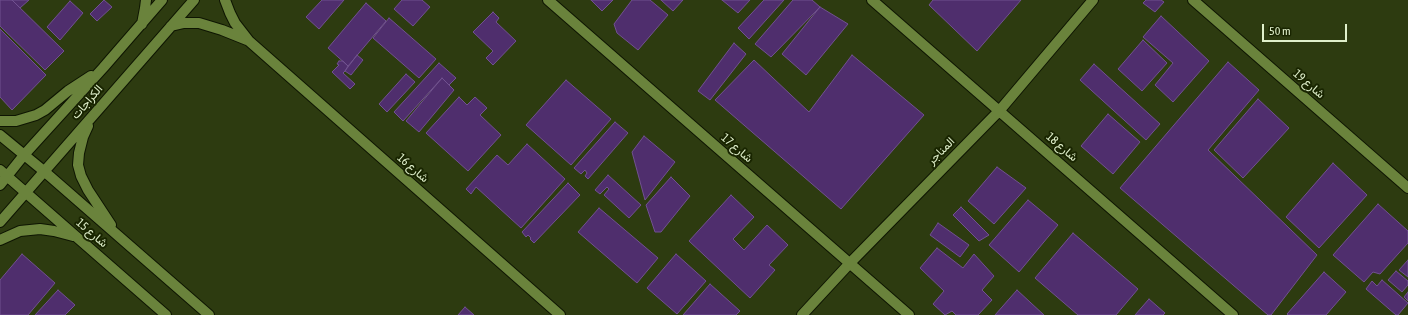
<!DOCTYPE html>
<html>
<head>
<meta charset="utf-8">
<style>
	body { margin:0 }
	#map { position:relative; width:1408px; height:315px; overflow:hidden; background:#222f08; font-family:"Asap Condensed",sans-serif }
	canvas { display:block }
	.scale { position:absolute; left:1262px; top:24px; width:85px; height:18px; box-sizing:border-box; border:2px solid #e0f0cb; border-top:0; padding-left:5px; font-size:12px; line-height:14px; white-space:nowrap; color:#e0f0cb; -webkit-text-stroke:3px #192500; paint-order:stroke }
</style>
</head>
<body>
<div id="map">
<canvas width="1408" height="315"></canvas>
<div class="scale">50 m</div>
</div>
<script>
const g = document.querySelector('canvas').getContext('2d');
g.lineJoin = 'round';
function fill(path, color) {
  g.fillStyle = color;
  g.fill(path, 'evenodd');
}
function toPath(rows) {
  const path = new Path2D();
  for (const r of rows) {
    path.moveTo(r[0], r[1]);
    for (let i = 2; i < r.length; i += 2) path.lineTo(r[i], r[i + 1]);
  }
  return path;
}
function stroke(path, color, width, dash) {
  g.strokeStyle = color;
  g.lineWidth = width;
  g.lineCap = dash ? 'butt' : 'round';
  g.setLineDash(dash || []);
  g.stroke(path);
}
function drawText(font, color, halo, rows, align = 'center') {
  g.font = font + ' "Asap Condensed",Vazirmatn,sans-serif';
  g.lineWidth = 4;
  g.setLineDash([]);
  g.textBaseline = 'middle';
  g.strokeStyle = halo;
  g.fillStyle = color;
  for (const [text, x, y, turn = 0] of rows) {
    g.save();
    g.translate(x, y);
    g.rotate((+turn || 0) * Math.PI / 180);
    g.textAlign = isNaN(turn) ? turn : align;
    if (halo) g.strokeText(text, 0, 0);
    g.fillText(text, 0, 0);
    g.restore();
  }
}
fill(toPath([
	[0,0,1408,0,1408,315,0,315]
]), '#2d3b10');
const building = toPath([
	[0,0,12,0,64,51,45,70,0,26,0,0],
	[12,0,29,0,20,8,12,0],
	[104,0,112,7,97,21,90,14,104,0],
	[322,0,344,0,319,29,306,17,322,0],
	[402,0,422,0,430,7,413,26,394,9,402,0],
	[591,0,613,0,602,11,591,0],
	[632,0,650,0,668,15,638,50,617,33,614,24,632,0],
	[661,0,683,0,673,11,661,0],
	[722,0,750,0,738,13,722,0],
	[764,0,784,0,749,39,738,28,764,0],
	[793,0,812,0,820,7,771,57,755,44,793,0],
	[933,0,1021,0,977,51,929,5,933,0],
	[1146,0,1161,0,1164,2,1155,12,1143,3,1146,0],
	[70,1,83,13,60,40,47,27,70,1],
	[366,3,386,21,348,66,328,48,366,3],
	[820,7,848,24,806,75,782,54,820,7],
	[493,12,499,18,496,22,516,41,493,65,486,58,493,51,473,32,493,12],
	[1161,16,1209,61,1173,102,1155,85,1173,63,1143,37,1161,16],
	[389,18,436,59,419,78,373,38,389,18],
	[0,29,46,75,12,110,0,97,0,29],
	[1143,40,1167,63,1142,91,1118,69,1143,40],
	[734,43,746,54,710,100,698,91,734,43],
	[357,55,363,60,351,75,345,71,357,55],
	[852,55,924,115,841,209,715,100,754,60,809,112,852,55],
	[339,61,343,61,348,66,345,71,343,73,355,84,350,89,332,72,339,65,337,64,339,61],
	[1228,62,1259,90,1208,150,1317,255,1271,315,1268,315,1120,188,1228,62],
	[439,63,456,78,449,85,442,78,403,121,394,112,439,63],
	[1094,64,1160,124,1146,140,1080,80,1094,64],
	[406,74,415,82,387,112,379,104,406,74],
	[442,78,454,90,419,132,406,121,442,78],
	[566,80,611,119,571,165,526,125,566,80],
	[459,97,467,105,475,97,487,108,480,115,501,135,468,171,426,133,459,97],
	[1258,99,1289,128,1243,178,1214,150,1258,99],
	[1108,114,1140,142,1113,174,1081,146,1108,114],
	[615,122,628,133,588,179,585,176,587,173,585,170,581,174,574,168,615,122],
	[644,136,675,162,645,200,632,152,644,136],
	[527,144,565,179,521,228,476,187,471,194,466,189,497,155,508,165,527,144],
	[1333,163,1367,195,1319,248,1286,217,1333,163],
	[997,167,1026,188,994,224,968,201,997,167],
	[608,175,641,205,629,218,604,195,609,189,607,187,600,194,595,190,608,175],
	[671,177,690,196,661,232,655,232,646,205,671,177],
	[568,183,580,195,534,243,530,239,531,238,528,235,526,237,522,232,568,183],
	[731,195,754,217,733,239,744,250,767,225,788,245,769,265,775,270,750,298,689,241,731,195],
	[1028,200,1058,225,1019,272,989,245,1028,200],
	[1378,204,1408,231,1408,243,1380,274,1373,272,1364,282,1333,255,1378,204],
	[961,207,989,235,979,241,953,215,961,207],
	[599,208,658,258,637,283,578,232,599,208],
	[938,223,969,245,960,257,930,235,938,223],
	[1073,233,1138,289,1116,315,1078,315,1035,278,1073,233],
	[937,248,963,268,974,254,994,276,982,290,992,300,978,315,956,315,952,311,945,315,933,304,944,291,920,268,937,248],
	[22,254,55,283,28,315,0,315,0,280,22,254],
	[676,254,706,281,677,314,647,288,676,254],
	[1408,260,1408,277,1399,270,1408,260],
	[1396,271,1408,281,1408,285,1402,292,1388,280,1396,271],
	[1324,272,1346,292,1326,315,1288,315,1287,314,1324,272],
	[1382,280,1408,303,1398,315,1396,315,1366,289,1372,281,1377,286,1382,280],
	[710,284,740,311,736,315,683,315,710,284],
	[58,290,75,305,65,315,35,315,58,290],
	[1017,290,1044,315,995,315,1017,290],
	[1408,292,1408,301,1404,297,1408,292],
	[1149,299,1165,313,1163,315,1135,315,1149,299],
	[465,307,474,315,458,315,465,307]
]);
fill(building, '#4f2e6d');
stroke(building, '#715190', 1);
const minor = toPath([
	[225,0,230,13,235,23,249,41,560,315],
	[548,0,909,315],
	[872,0,1233,315],
	[1193,0,1408,188],
	[142,24,145,8,146,0],
	[171,26,184,23,199,23,222,30,247,40],
	[0,121,16,121,36,115,45,110,68,91,91,76],
	[88,126,83,137,79,153,78,165,81,176,88,190,111,225],
	[0,135,45,172,209,315],
	[0,170,166,315],
	[0,185,24,155,103,68,162,0],
	[0,222,194,0],
	[0,240,20,231,40,229,54,231,73,236],
	[802,315,850,263,1000,110,1093,0]
]);
stroke(minor, '#0e1502', 12);
stroke(minor, '#6a833c', 10);
drawText('12px', '#e0f0cb', '#192500', [
	["شارع 19",1309,84,41],
	["الكراجات",87,102,-49],
	["شارع 18",1062,147,41],
	["شارع 17",737,148,41],
	["المناجر",941,151,-45],
	["شارع 16",413,168,41],
	["شارع 15",92,233,41]
]);
</script>
</body>
</html>
